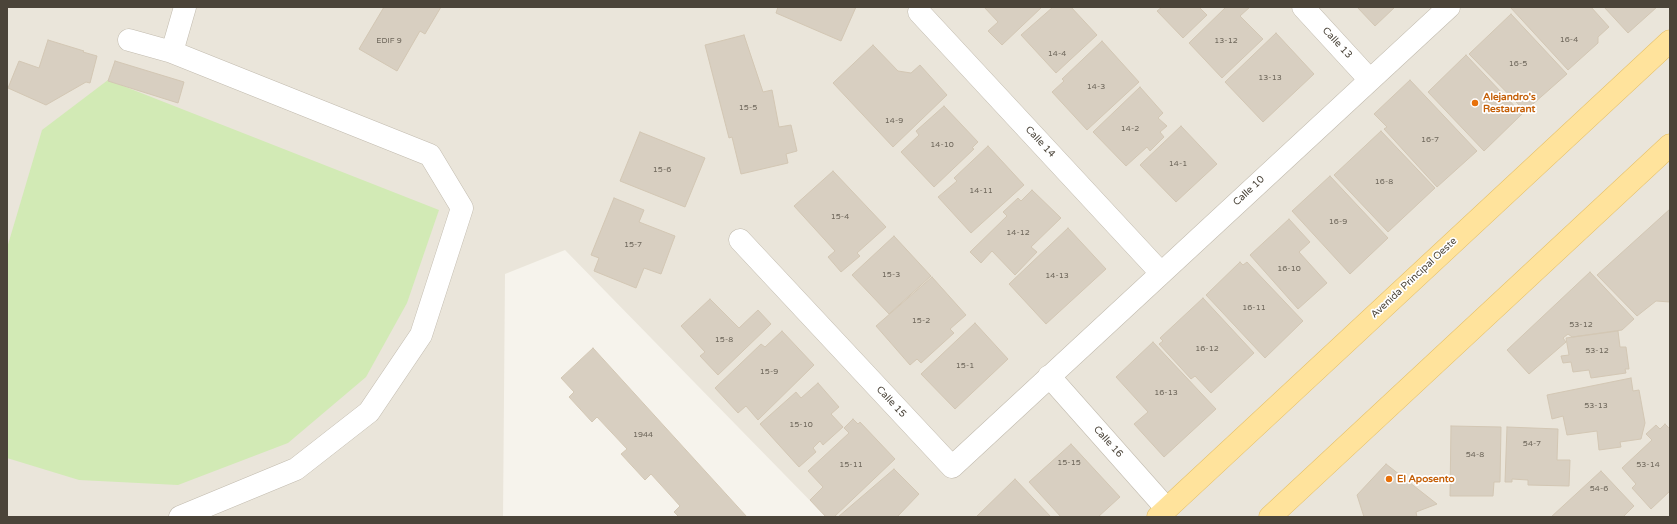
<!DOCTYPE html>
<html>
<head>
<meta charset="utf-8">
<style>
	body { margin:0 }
	#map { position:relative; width:1677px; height:524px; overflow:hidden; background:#f6f3ec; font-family:"Varela Round",sans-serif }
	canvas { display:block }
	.frame { position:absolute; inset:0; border:8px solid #4b4439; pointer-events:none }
</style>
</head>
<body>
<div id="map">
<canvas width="1677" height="524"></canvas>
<div class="frame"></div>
</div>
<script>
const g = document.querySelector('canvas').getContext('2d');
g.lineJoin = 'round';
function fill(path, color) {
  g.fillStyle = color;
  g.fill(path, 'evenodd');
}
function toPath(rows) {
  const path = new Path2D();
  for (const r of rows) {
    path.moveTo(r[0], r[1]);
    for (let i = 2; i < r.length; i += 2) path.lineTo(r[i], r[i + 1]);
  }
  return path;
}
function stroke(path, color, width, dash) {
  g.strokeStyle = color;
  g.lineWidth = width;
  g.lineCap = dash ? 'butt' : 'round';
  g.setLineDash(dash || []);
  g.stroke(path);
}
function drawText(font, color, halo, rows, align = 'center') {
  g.font = font + ' "Varela Round",sans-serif';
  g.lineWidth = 3.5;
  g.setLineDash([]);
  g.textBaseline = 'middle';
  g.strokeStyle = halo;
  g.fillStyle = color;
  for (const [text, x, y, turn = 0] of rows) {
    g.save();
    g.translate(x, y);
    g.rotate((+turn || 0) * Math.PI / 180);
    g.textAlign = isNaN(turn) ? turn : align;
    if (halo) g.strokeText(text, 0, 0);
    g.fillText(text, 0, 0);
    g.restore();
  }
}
fill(toPath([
	[7,7,1670,7,1670,517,826,517,565,250,505,274,503,517,7,517]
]), '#eae5da');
fill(toPath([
	[108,80,439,210,407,303,366,377,288,443,178,485,79,480,7,458,7,248,42,130]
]), '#d2eab5');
const building = toPath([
	[384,7,441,7,425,34,420,31,397,71,359,49,384,7],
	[778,7,856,7,841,41,776,13,778,7],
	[984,7,1042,7,1002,45,988,31,998,22,984,7],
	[1053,7,1071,7,1097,35,1056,73,1021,35,1053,7],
	[1162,7,1199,7,1207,15,1183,38,1157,11,1162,7],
	[1226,7,1250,7,1240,16,1263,39,1222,78,1189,43,1226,7],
	[1357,7,1395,7,1375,26,1357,7],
	[1510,7,1591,7,1609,27,1598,37,1598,43,1568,70,1510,7],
	[1604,7,1657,7,1628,33,1604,7],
	[1511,14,1567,74,1525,111,1469,54,1511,14],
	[1276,33,1314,74,1263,122,1225,82,1276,33],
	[744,35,763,92,772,90,779,127,791,125,797,151,786,154,788,163,741,174,732,137,729,138,705,45,744,35],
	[48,40,84,51,83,52,97,56,90,83,86,82,46,105,8,88,19,61,39,68,48,40],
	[1102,41,1139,82,1087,130,1052,92,1064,81,1062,79,1102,41],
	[873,45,898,71,911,73,920,65,947,95,893,147,833,83,873,45],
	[1466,55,1522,114,1484,151,1428,92,1466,55],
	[115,61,184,82,178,103,108,81,115,61],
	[1410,80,1477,151,1437,187,1384,129,1387,127,1374,114,1410,80],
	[1140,87,1163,113,1158,118,1167,126,1160,132,1164,137,1150,151,1147,147,1126,166,1093,132,1140,87],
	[944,106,978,142,972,148,974,149,934,187,901,152,919,135,916,131,944,106],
	[1181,126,1217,164,1176,202,1140,165,1181,126],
	[1381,131,1435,188,1388,232,1334,175,1381,131],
	[640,132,705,158,685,207,620,181,640,132],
	[988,146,1024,185,971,233,938,197,957,181,954,178,988,146],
	[833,171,886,227,857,253,860,256,841,272,828,257,835,251,794,206,833,171],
	[1330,176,1388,238,1350,274,1292,211,1330,176],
	[1032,190,1061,218,1031,247,1037,252,1015,275,992,251,981,263,970,252,1007,216,1003,212,1018,198,1021,201,1032,190],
	[614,198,644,210,639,222,675,236,661,274,644,268,636,288,594,271,599,258,591,255,614,198],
	[1670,209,1670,302,1656,301,1637,316,1597,275,1670,209],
	[1289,219,1310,242,1299,252,1327,283,1298,309,1250,255,1289,219],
	[1068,228,1106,269,1046,324,1009,284,1068,228],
	[894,236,931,276,889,314,852,275,894,236],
	[1240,262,1243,265,1247,262,1303,321,1265,358,1206,295,1240,262],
	[1590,272,1634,319,1622,330,1572,337,1568,334,1563,338,1566,342,1529,374,1507,350,1590,272],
	[932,277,966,315,950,329,954,333,921,363,917,359,910,365,876,326,932,277],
	[1203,298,1254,353,1211,393,1195,376,1191,379,1159,344,1163,341,1160,338,1203,298],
	[710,299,739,328,758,310,771,324,718,375,700,356,705,352,681,326,710,299],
	[975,323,1008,359,955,409,921,374,975,323],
	[782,331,814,365,758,420,746,406,738,413,715,388,761,344,765,347,782,331],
	[1618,331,1620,347,1626,347,1629,369,1625,369,1626,373,1591,378,1589,370,1573,372,1571,362,1563,363,1561,356,1569,355,1566,338,1618,331],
	[1153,342,1216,409,1164,457,1134,424,1148,412,1116,377,1153,342],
	[593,348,747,517,679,517,674,512,680,506,651,474,645,480,621,454,627,449,597,417,592,422,569,397,574,392,561,378,593,348],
	[1631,378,1633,391,1639,390,1645,423,1641,439,1620,442,1621,447,1599,450,1597,431,1567,435,1563,416,1552,419,1547,395,1631,378],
	[818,383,839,407,831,414,843,427,823,445,820,441,813,448,816,452,799,467,760,424,796,392,801,398,818,383],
	[853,419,858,424,860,422,895,459,834,517,826,517,810,500,823,487,808,471,849,433,844,428,853,419],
	[1665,424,1670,429,1670,491,1651,509,1632,488,1636,484,1622,468,1652,440,1646,434,1656,425,1660,429,1665,424],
	[1451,426,1501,427,1500,482,1494,482,1493,496,1450,496,1451,426],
	[1507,427,1558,429,1557,460,1570,460,1569,486,1528,485,1528,480,1512,479,1512,482,1505,482,1507,427],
	[1071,444,1120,497,1098,517,1061,517,1029,482,1071,444],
	[1386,464,1437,504,1416,512,1417,517,1364,517,1357,495,1386,464],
	[894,469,919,494,897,517,838,517,894,469],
	[1601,471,1634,506,1623,517,1551,517,1601,471],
	[1015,479,1051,517,976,517,1015,479]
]);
fill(building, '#d8cfc1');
stroke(building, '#d3c7b4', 1);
const minor = toPath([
	[1303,7,1370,80],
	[919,12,1161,273],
	[129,40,172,52,430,155,462,208,421,335,369,412,296,469,180,517],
	[172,52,185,7],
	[740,240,952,467,1449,7],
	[1049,376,1166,508]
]);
const major = toPath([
	[1158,517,1670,41],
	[1270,517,1670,145]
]);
stroke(minor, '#c2bbae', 23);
stroke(major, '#e6c16a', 23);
stroke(minor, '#fff', 22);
stroke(major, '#ffe39c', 22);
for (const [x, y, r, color] of [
	[1475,103,4,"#e8710a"],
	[1389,479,4,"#e8710a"]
]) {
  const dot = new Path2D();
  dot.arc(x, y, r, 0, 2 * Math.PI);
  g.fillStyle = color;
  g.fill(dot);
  stroke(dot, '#fff', 1.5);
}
drawText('8px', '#6e675b', null, [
	["16-4",1569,40],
	["EDIF 9",389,41],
	["13-12",1226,41],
	["14-4",1057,54],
	["16-5",1518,64],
	["13-13",1270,78],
	["14-3",1096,87],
	["15-5",748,108],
	["14-9",894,121],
	["14-2",1130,129],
	["16-7",1430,140],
	["14-10",942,145],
	["14-1",1178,164],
	["15-6",662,170],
	["16-8",1384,182],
	["14-11",981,191],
	["15-4",840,217],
	["16-9",1338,222],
	["14-12",1018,233],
	["15-7",633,245],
	["16-10",1289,269],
	["15-3",891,275],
	["14-13",1057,276],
	["16-11",1254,308],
	["15-2",921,321],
	["53-12",1581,325],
	["15-8",724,340],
	["16-12",1207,349],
	["53-12",1597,351],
	["15-1",965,366],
	["15-9",769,372],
	["16-13",1166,393],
	["53-13",1596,406],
	["15-10",801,425],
	["1944",643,435],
	["54-7",1532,444],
	["54-8",1475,455],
	["15-15",1069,463],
	["15-11",851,465],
	["53-14",1648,465],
	["54-6",1599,489]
]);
drawText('10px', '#4b4439', '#fff', [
	["Calle 13",1337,43,47],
	["Calle 14",1040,142,47],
	["Calle 10",1249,191,-43],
	["Avenida Principal Oeste",1414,278,-43],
	["Calle 15",891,402,47],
	["Calle 16",1108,442,48]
]);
drawText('bold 10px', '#c56008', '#fff', [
	["Alejandro's",1483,97],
	["Restaurant",1483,109],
	["El Aposento",1397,479]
], 'left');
</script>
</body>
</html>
